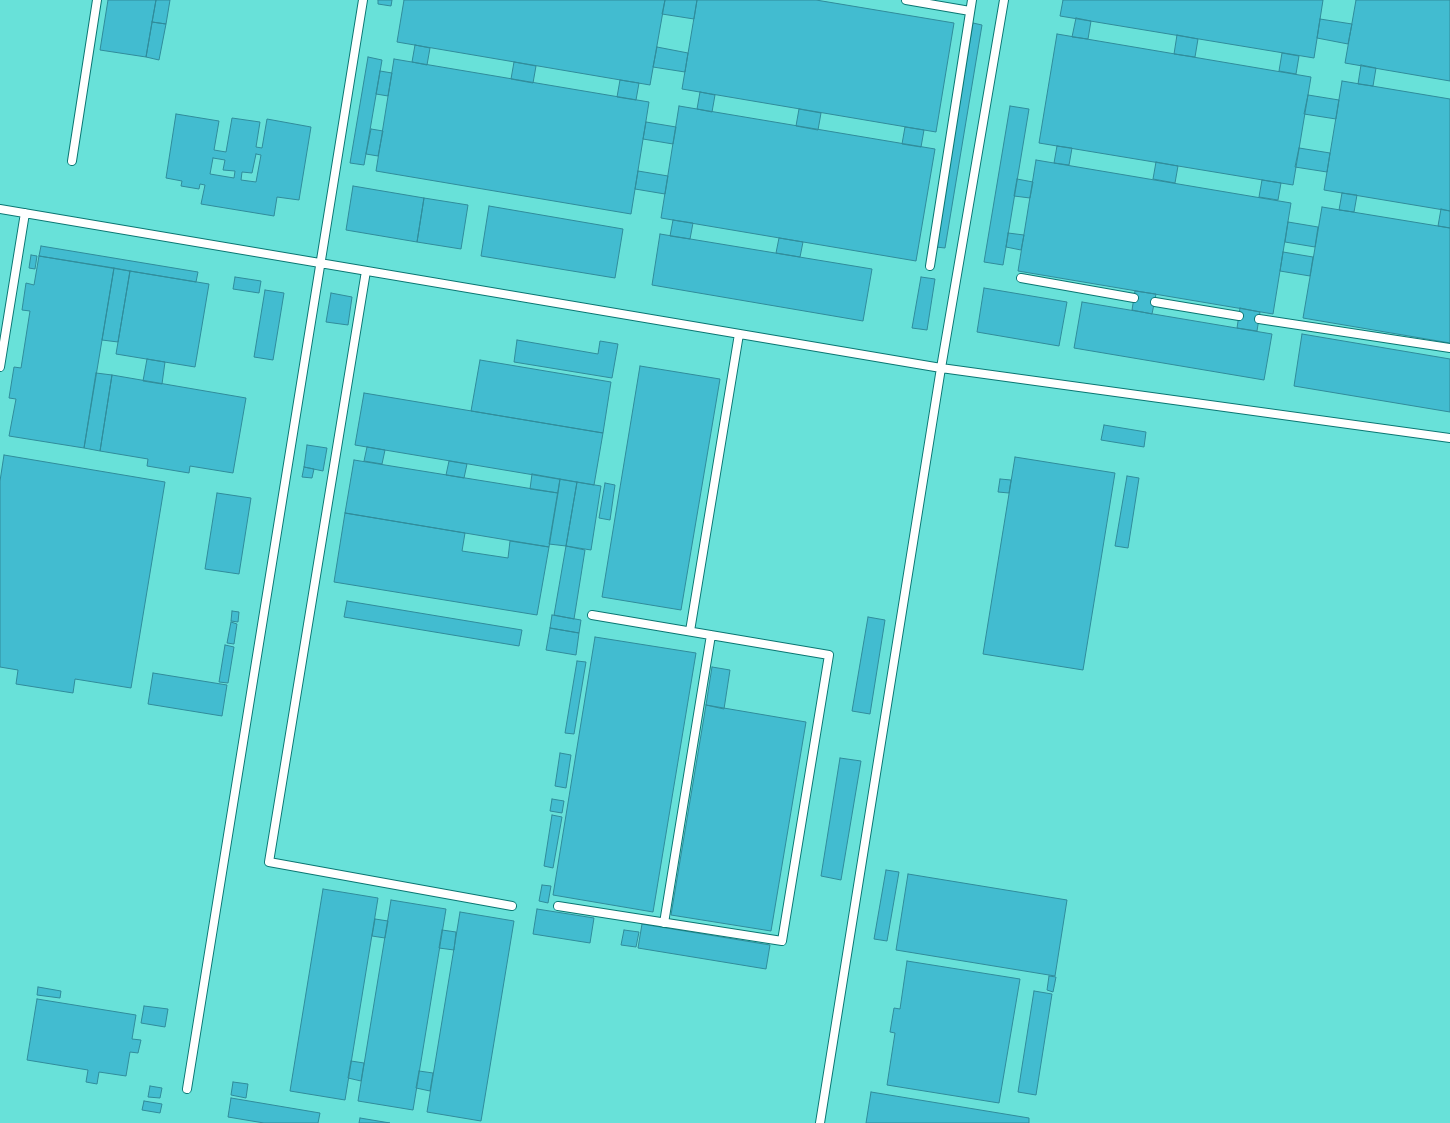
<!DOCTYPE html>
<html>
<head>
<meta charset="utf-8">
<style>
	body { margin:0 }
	canvas { display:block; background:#68e1d9 }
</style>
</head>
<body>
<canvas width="1450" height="1123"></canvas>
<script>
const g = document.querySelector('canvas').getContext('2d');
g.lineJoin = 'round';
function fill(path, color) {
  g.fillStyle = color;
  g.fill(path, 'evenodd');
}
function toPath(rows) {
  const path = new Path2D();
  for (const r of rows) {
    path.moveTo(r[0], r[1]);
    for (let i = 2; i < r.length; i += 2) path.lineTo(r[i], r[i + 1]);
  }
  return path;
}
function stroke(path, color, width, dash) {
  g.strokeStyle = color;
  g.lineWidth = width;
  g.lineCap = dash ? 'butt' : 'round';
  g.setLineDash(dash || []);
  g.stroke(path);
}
const building = toPath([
	[108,0,156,0,146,57,100,50,108,0],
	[156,0,170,0,166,24,152,22,156,0],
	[378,0,392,0,391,6,378,4,378,0],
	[404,0,665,0,650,85,397,42,404,0],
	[665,0,697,0,694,19,662,14,665,0],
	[697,0,816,0,954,23,936,132,682,89,697,0],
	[1063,0,1323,0,1314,58,1060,16,1063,0],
	[1356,0,1450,0,1450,81,1345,63,1356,0],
	[1076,18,1091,21,1088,39,1072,37,1076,18],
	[1320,19,1352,24,1348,44,1317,38,1320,19],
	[152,22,166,24,159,60,146,57,152,22],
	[973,23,982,25,945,248,936,247,973,23],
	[1057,34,1311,77,1293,185,1039,143,1057,34],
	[1177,35,1198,39,1195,57,1174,54,1177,35],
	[415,45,430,48,427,65,412,62,415,45],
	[657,47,688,53,685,72,653,67,657,47],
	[1282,53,1299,56,1296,74,1279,71,1282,53],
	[368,57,382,60,364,165,350,163,368,57],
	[394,59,649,102,631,214,376,171,394,59],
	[514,62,536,66,533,83,511,79,514,62],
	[1361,65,1376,68,1373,86,1358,84,1361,65],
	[380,71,392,73,388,96,376,94,380,71],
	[620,80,639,83,636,100,617,97,620,80],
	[1342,81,1450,99,1450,211,1324,190,1342,81],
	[700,92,715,95,712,112,697,109,700,92],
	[1308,95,1339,100,1336,119,1304,114,1308,95],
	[679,106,935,149,916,261,661,218,679,106],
	[1010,106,1029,109,1003,265,984,262,1010,106],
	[799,109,821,113,818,130,796,126,799,109],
	[176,114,219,121,214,150,226,152,232,118,260,122,256,147,262,148,267,119,311,127,299,200,277,197,274,216,201,204,205,185,200,184,199,189,181,186,182,181,166,178,176,114],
	[256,154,261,155,256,182,241,180,242,172,252,173,256,154],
	[213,158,225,160,223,170,235,171,234,178,210,174,213,158],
	[646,122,676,127,673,144,643,139,646,122],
	[905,127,924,130,921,147,902,144,905,127],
	[371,129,383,131,378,156,366,154,371,129],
	[1057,146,1072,148,1069,165,1054,163,1057,146],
	[1299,148,1330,153,1327,172,1295,167,1299,148],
	[1036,160,1291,203,1273,314,1018,271,1036,160],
	[1156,162,1178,166,1175,183,1153,179,1156,162],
	[638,171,668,176,665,194,635,189,638,171],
	[1017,179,1033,182,1030,198,1014,196,1017,179],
	[1262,180,1281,183,1278,200,1259,197,1262,180],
	[353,186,424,198,417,242,346,230,353,186],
	[1342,193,1357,195,1354,212,1339,210,1342,193],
	[424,198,468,205,461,249,417,242,424,198],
	[489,206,623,229,615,278,481,256,489,206],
	[1322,207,1450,228,1450,343,1303,318,1322,207],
	[1441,209,1450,211,1450,228,1438,226,1441,209],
	[673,220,693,223,690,239,670,236,673,220],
	[1288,222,1318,227,1315,247,1285,242,1288,222],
	[1008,233,1024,235,1021,250,1006,247,1008,233],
	[660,234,872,269,863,321,652,285,660,234],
	[779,238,803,242,800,257,776,253,779,238],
	[41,246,198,272,196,282,39,256,41,246],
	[1283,252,1313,257,1310,276,1280,271,1283,252],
	[31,255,37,256,35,269,29,268,31,255],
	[39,256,114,268,84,448,9,436,16,399,9,398,14,367,21,368,30,311,22,310,26,283,34,285,39,256],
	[114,268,130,271,118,342,102,340,114,268],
	[130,271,209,284,195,367,116,354,130,271],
	[235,277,261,281,259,293,233,289,235,277],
	[921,277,935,279,927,330,912,328,921,277],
	[984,288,1067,302,1059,346,977,332,984,288],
	[265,290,284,293,273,360,254,357,265,290],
	[1135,291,1156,294,1152,314,1132,310,1135,291],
	[331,293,352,297,348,325,326,322,331,293],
	[1082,302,1272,334,1264,380,1074,348,1082,302],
	[1240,308,1260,312,1257,331,1237,328,1240,308],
	[1302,334,1450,359,1450,412,1294,386,1302,334],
	[517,340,598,354,600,341,618,344,612,378,514,362,517,340],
	[147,359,165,362,162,384,143,381,147,359],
	[480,360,611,382,603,433,471,411,480,360],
	[640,366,720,379,681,610,602,597,640,366],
	[96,373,112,375,100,451,84,448,96,373],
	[112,375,246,398,233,473,190,466,189,473,147,466,148,459,100,451,112,375],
	[364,393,603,433,594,485,355,445,364,393],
	[1104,425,1146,432,1144,447,1101,440,1104,425],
	[307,445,327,448,323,471,304,467,307,445],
	[367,447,385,450,382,464,364,461,367,447],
	[4,455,165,482,131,688,75,679,73,693,16,684,18,670,0,667,0,481,4,455],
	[1015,457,1115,473,1083,670,983,654,1015,457],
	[354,460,558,493,549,547,345,513,354,460],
	[449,461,467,464,464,478,446,475,449,461],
	[304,467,314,469,312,478,302,477,304,467],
	[532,474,560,479,558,493,530,489,532,474],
	[1127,476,1139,478,1128,548,1115,546,1127,476],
	[560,479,577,482,566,546,549,544,560,479],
	[1000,479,1011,480,1009,493,998,492,1000,479],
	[577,482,601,486,591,550,566,546,577,482],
	[605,483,615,485,610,520,599,518,605,483],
	[217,493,251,498,239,574,205,569,217,493],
	[345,513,465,533,462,551,508,558,510,541,549,547,537,615,334,582,345,513],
	[566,546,585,550,574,619,554,615,566,546],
	[347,601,522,630,519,646,344,617,347,601],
	[232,611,239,612,238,622,231,621,232,611],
	[552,615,581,620,579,633,550,628,552,615],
	[868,617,885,620,870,714,852,711,868,617],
	[231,622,237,624,234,644,227,643,231,622],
	[550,628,579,633,576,655,546,650,550,628],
	[595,637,696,653,653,912,553,895,595,637],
	[225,645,234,647,228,683,219,682,225,645],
	[577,661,586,662,574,734,565,733,577,661],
	[712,667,730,670,724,709,706,705,712,667],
	[153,673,227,685,222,716,148,704,153,673],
	[706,705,806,722,771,931,671,915,706,705],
	[560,753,571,755,566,788,555,786,560,753],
	[840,758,861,761,841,880,821,876,840,758],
	[552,799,564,801,562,813,550,811,552,799],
	[552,815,562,817,553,868,544,866,552,815],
	[886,870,899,872,887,941,874,939,886,870],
	[908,874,1067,900,1055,976,896,950,908,874],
	[542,885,551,886,548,903,539,901,542,885],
	[323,889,378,898,345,1100,290,1091,323,889],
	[391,900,446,909,413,1110,358,1101,391,900],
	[537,909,594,918,590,943,533,934,537,909],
	[460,912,514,921,481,1121,427,1112,460,912],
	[375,919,388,921,385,938,372,936,375,919],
	[642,924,770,945,766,969,638,948,642,924],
	[442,930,456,932,454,950,439,948,442,930],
	[624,930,639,932,636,947,621,945,624,930],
	[907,961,1020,979,999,1103,887,1085,895,1033,890,1032,894,1008,900,1009,907,961],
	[1049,976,1056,977,1053,992,1047,990,1049,976],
	[38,987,61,991,60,998,37,995,38,987],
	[1034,991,1052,994,1036,1095,1018,1092,1034,991],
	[37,999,136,1015,132,1039,141,1040,138,1053,130,1052,126,1076,99,1072,97,1084,86,1082,88,1070,27,1060,37,999],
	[144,1006,168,1009,165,1027,141,1023,144,1006],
	[351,1061,364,1063,361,1081,348,1078,351,1061],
	[419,1071,433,1073,430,1091,416,1088,419,1071],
	[233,1082,248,1084,246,1098,231,1095,233,1082],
	[150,1086,162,1088,160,1098,148,1097,150,1086],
	[871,1092,1029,1118,1029,1123,866,1123,871,1092],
	[231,1098,320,1113,318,1123,264,1123,228,1117,231,1098],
	[144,1101,162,1104,160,1113,142,1110,144,1101],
	[360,1118,390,1123,359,1123,360,1118]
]);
fill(building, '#42bcd0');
stroke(building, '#308c9b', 1);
const service = toPath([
	[906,0,970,11],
	[72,161,97,0],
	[0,209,941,368,1450,438],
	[930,266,972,0],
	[366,271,269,862,512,906],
	[1021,278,1134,298],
	[1155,302,1239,316],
	[1259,319,1450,348],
	[0,367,25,213],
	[690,631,739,334],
	[558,906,782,941,829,655,592,615],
	[664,923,711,635],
	[187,1089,363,0],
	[820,1123,941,368,1004,0]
]);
stroke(service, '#0a7773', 10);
stroke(service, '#fff', 8);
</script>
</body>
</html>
